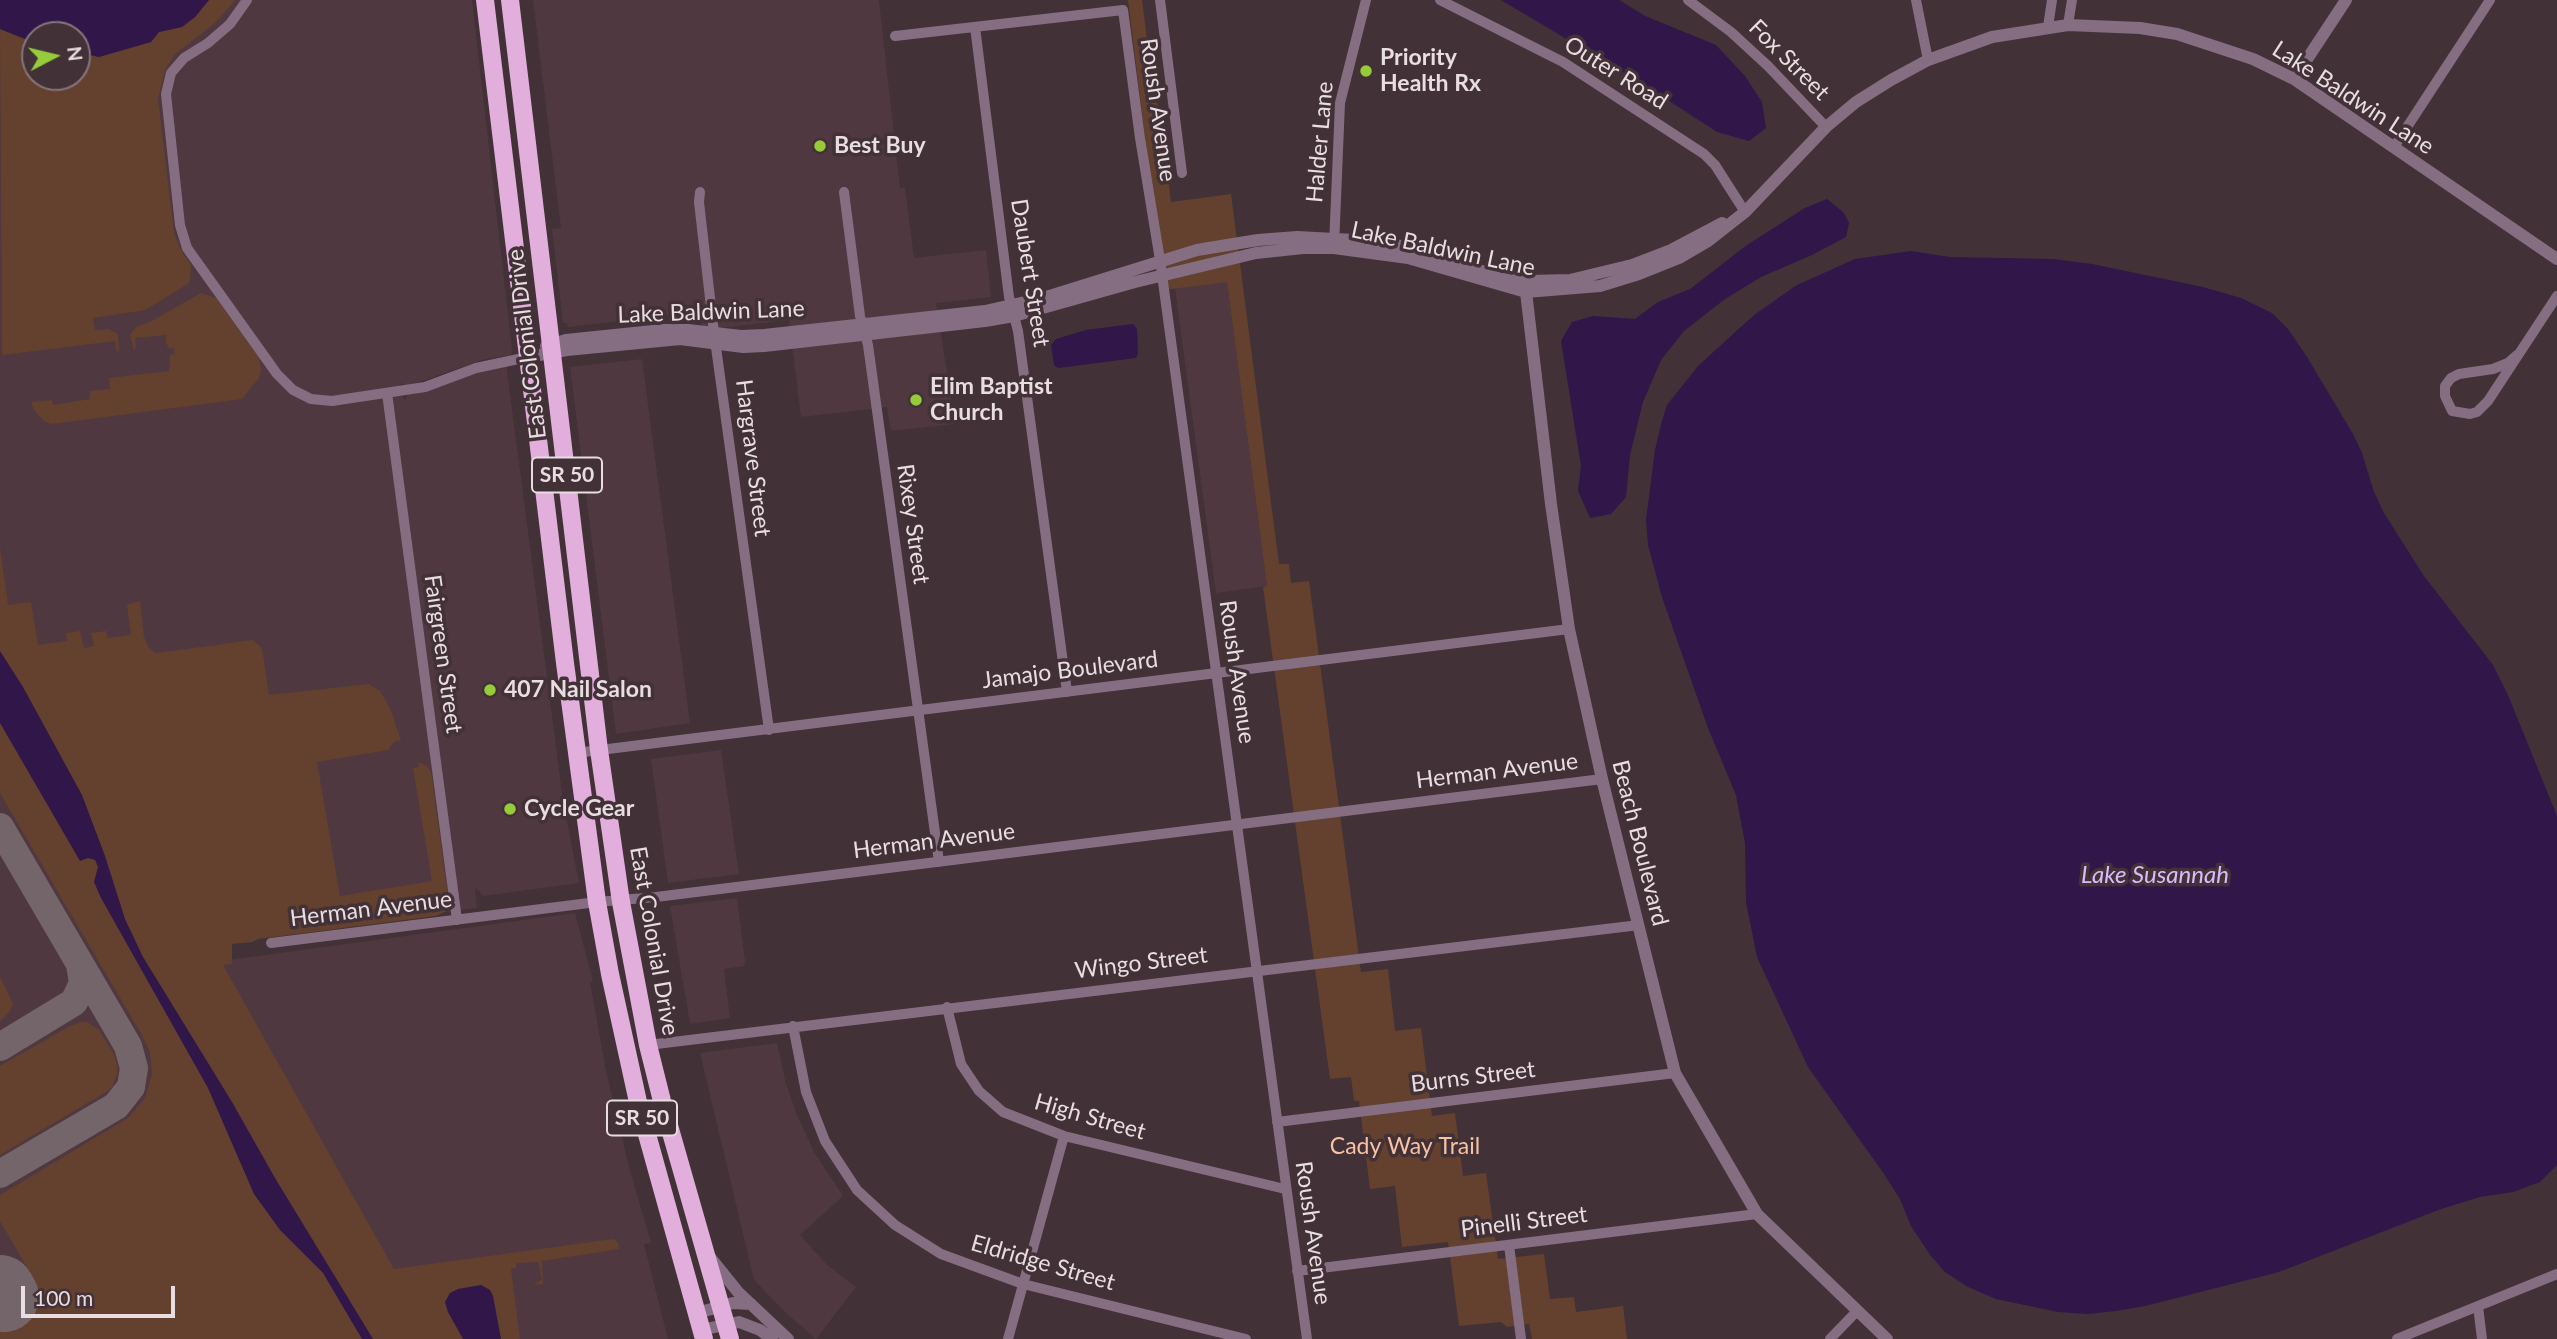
<!DOCTYPE html>
<html>
<head>
<meta charset="utf-8">
<style>
	body { margin:0 }
	#map { position:relative; width:2557px; height:1339px; overflow:hidden; background:#423137; font-family:Lato,sans-serif }
	canvas { display:block }
	.north { position:absolute; left:21px; top:21px; width:70px; height:70px; box-sizing:border-box; background:#423137; border:2px solid #84767b; border-radius:50%; rotate:83deg; font-size:19px; font-weight:700; line-height:28px; text-align:center; color:#e8dde1 }
	.north::after { content:''; display:block; margin:auto; width:24px; height:32px; background:#96cc39; clip-path:polygon(50% 0,100% 100%,50% 72%,0 100%) }
	.scale { position:absolute; left:21px; top:1286px; width:154px; height:32px; box-sizing:border-box; border:4px solid #e8dde1; border-top:0; padding-left:9px; font-size:21px; line-height:24px; white-space:nowrap; color:#e8dde1; -webkit-text-stroke:5px #423137; paint-order:stroke }
</style>
</head>
<body>
<div id="map">
<canvas width="2557" height="1339"></canvas>
<div class="north">N</div>
<div class="scale">100 m</div>
</div>
<script>
const g = document.querySelector('canvas').getContext('2d');
g.lineJoin = 'round';
function fill(path, color) {
  g.fillStyle = color;
  g.fill(path, 'evenodd');
}
function toPath(rows) {
  const path = new Path2D();
  for (const r of rows) {
    path.moveTo(r[0], r[1]);
    for (let i = 2; i < r.length; i += 2) path.lineTo(r[i], r[i + 1]);
  }
  return path;
}
function stroke(path, color, width, dash) {
  g.strokeStyle = color;
  g.lineWidth = width;
  g.lineCap = dash ? 'butt' : 'round';
  g.setLineDash(dash || []);
  g.stroke(path);
}
function drawText(font, color, halo, rows, align = 'center') {
  g.font = font + ' Lato,sans-serif';
  g.lineWidth = 7;
  g.setLineDash([]);
  g.textBaseline = 'middle';
  g.strokeStyle = halo;
  g.fillStyle = color;
  for (const [text, x, y, turn = 0] of rows) {
    g.save();
    g.translate(x, y);
    g.rotate((+turn || 0) * Math.PI / 180);
    g.textAlign = isNaN(turn) ? turn : align;
    if (halo) g.strokeText(text, 0, 0);
    g.fillText(text, 0, 0);
    g.restore();
  }
}
fill(toPath([
	[0,0,472,0,512,349,511,355,482,360,414,384,407,386,400,383,404,401,409,391,506,363,563,800,579,883,483,896,475,887,477,908,218,940,221,961,575,913,593,981,590,982,606,1071,629,1167,651,1243,644,1244,668,1339,0,1339],
	[35,35,77,35,77,77,35,77],
	[533,0,879,0,900,188,905,188,914,258,986,250,991,297,936,303,955,424,891,431,887,407,801,417,789,320,702,330,699,312,568,327,567,323,563,323,552,229,561,228],
	[1227,281,1267,586,1216,593,1175,288],
	[642,359,690,723,616,734,570,367],
	[721,750,739,874,668,883,651,759],
	[737,898,745,961,744,966,724,969,730,1018,690,1024,670,906],
	[777,1043,786,1084,797,1115,814,1152,843,1196,800,1235,826,1264,856,1287,816,1339,786,1313,754,1280,700,1053]
]), '#503840');
fill(toPath([
	[209,0,235,0,215,23,174,55,165,70,158,99,174,233,180,248,191,266,190,280,188,284,145,310,93,318,95,330,109,329,118,334,119,352,116,350,115,341,2,355,0,29,35,43,35,77,77,77,77,52,99,57,151,42,159,32,182,27,195,17],
	[1128,0,1142,0,1155,101,1159,106,1171,202,1231,194,1279,564,1289,564,1291,583,1309,581,1361,972,1388,969,1395,1031,1421,1028,1432,1116,1455,1113,1463,1176,1486,1173,1498,1259,1544,1254,1550,1299,1574,1297,1576,1312,1623,1306,1627,1339,1532,1339,1529,1324,1507,1327,1501,1322,1459,1326,1448,1242,1402,1247,1395,1186,1370,1189,1359,1101,1354,1101,1351,1077,1330,1079,1263,587,1267,586,1227,282,1164,290],
	[201,293,216,298,259,358,261,371,259,378,242,399,52,424,45,422,34,410,31,402,52,400,53,405,90,399,90,391,110,389,109,378,169,371,170,355,175,354,174,348,169,348,166,343,166,335,135,338,136,348,134,350,130,335,136,327,152,321],
	[0,547,8,605,31,602,38,645,67,641,66,633,80,631,84,648,94,646,91,633,106,631,108,638,131,635,127,605,140,601,144,637,149,648,156,653,253,640,262,648,269,695,369,684,380,691,390,708,401,740,394,742,388,750,317,762,340,896,432,881,413,768,419,767,418,763,421,763,427,766,431,772,449,903,447,911,436,916,258,939,253,942,232,944,232,964,223,965,394,1269,613,1239,618,1242,619,1249,542,1261,543,1284,533,1285,542,1280,538,1262,516,1263,516,1268,511,1269,520,1339,0,1339,0,1301,35,1281,0,1221,0,1195,128,1118,145,1098,152,1074,150,1053,143,1037,0,793],
	[0,977,13,1004,9,1012,0,1021],
	[81,1022,87,1022,99,1030,115,1056,118,1071,112,1087,106,1092,0,1155,0,1066,70,1026]
]), '#63412e');
fill(toPath([
	[0,0,209,0,195,17,182,27,159,32,151,42,99,57,77,52,77,35,35,35,35,43,0,29],
	[1501,0,1619,0,1645,16,1716,45,1745,76,1762,102,1766,128,1749,141,1717,132,1654,91],
	[1827,199,1844,213,1849,223,1846,237,1812,255,1761,277,1725,299,1684,331,1661,360,1643,402,1630,455,1626,497,1611,514,1590,518,1578,491,1581,466,1561,341,1572,322,1593,316,1635,319,1658,302,1690,289,1747,245,1805,208],
	[1911,251,1950,257,2053,259,2092,264,2203,287,2241,298,2272,313,2288,329,2307,357,2353,434,2362,453,2374,492,2384,513,2424,576,2493,665,2508,695,2557,816,2557,1165,2540,1182,2513,1192,2480,1197,2441,1209,2279,1272,2145,1306,2116,1311,2087,1314,2058,1312,1996,1299,1968,1287,1945,1272,1931,1256,1911,1226,1900,1199,1884,1174,1808,1067,1757,957,1746,902,1745,843,1736,795,1708,728,1662,597,1648,545,1646,520,1655,450,1662,421,1667,405,1698,366,1754,315,1797,285,1855,259],
	[1133,324,1137,329,1138,353,1136,358,1058,368,1054,365,1051,345,1056,339,1086,330],
	[0,651,23,687,82,795,105,856,125,919,143,957,232,1102,275,1178,373,1339,362,1339,323,1273,280,1230,254,1194,208,1088,101,898,94,882,98,867,95,860,88,858,80,861,0,723],
	[481,1285,490,1290,493,1296,501,1339,463,1339,448,1312,445,1302,450,1293,458,1289]
]), '#301649');
stroke(toPath([
	[0,827,128,1046,134,1068,131,1087,116,1106,0,1174],
	[0,1047,74,1002,83,983,80,964]
]), '#74656a', 28);
stroke(toPath([
	[0,1290,4,1297]
]), '#74656a', 70);
stroke(toPath([
	[247,0,230,24,208,43,184,58,171,73,166,94,180,225,187,248,277,374,293,390,311,399,332,401,425,387,476,368,528,357],
	[1160,0,1182,173],
	[1440,0,1563,62,1704,154,1715,165,1745,212],
	[1688,0,1731,32,1768,66,1826,127],
	[1916,0,1928,60],
	[2068,25,2072,0],
	[975,27,1009,297,1018,331,1067,692],
	[2048,27,2052,0],
	[895,36,1123,10,1140,138,1160,260,1307,1339],
	[2394,147,2490,0],
	[700,192,699,202,714,333,769,730],
	[844,192,860,316,868,345,939,862],
	[1334,246,1340,103,1366,0],
	[2517,355,2508,363,2493,369,2459,374,2451,378,2445,386,2445,396,2452,411,2470,414,2477,412,2488,401,2557,296],
	[387,393,457,920],
	[576,753,1569,629],
	[271,943,597,902,656,897,1602,779],
	[947,1007,961,1064,979,1091,1003,1112,1064,1136,1285,1189],
	[793,1026,806,1092,825,1141,857,1190,895,1225,941,1254,1023,1284,1246,1339],
	[648,1045,1639,925],
	[1277,1122,1675,1073],
	[1509,1245,1521,1339],
	[1297,1271,1757,1214],
	[2478,1306,2482,1339],
	[1008,1339,1064,1136],
	[1830,1339,1857,1311],
	[2397,1339,2557,1274]
]), '#866e82', 10);
stroke(toPath([
	[2294,79,2346,0],
	[1528,285,1526,292,1551,504,1569,629,1602,779,1675,1073,1757,1214,1887,1339],
	[546,346,566,340,663,330,688,330,741,336,764,335,985,311,1043,298,1197,250,1258,240,1297,237,1374,241,1411,248,1491,274,1529,281,1570,280,1632,265,1671,250,1722,223],
	[528,357,567,350,680,339,743,347,764,346,985,321,1014,316,1135,282,1256,253,1303,248,1334,248,1408,258,1526,292,1600,286,1639,274,1679,258,1708,241,1745,212,1826,127,1856,102,1891,80,1928,60,1992,37,2068,25,2140,28,2177,34,2253,59,2294,79,2557,259],
	[709,1256,738,1292,788,1339],
	[697,1313,733,1303,751,1304],
	[701,1330,739,1322,760,1330,772,1339]
]), '#866e82', 12);
stroke(toPath([
	[485,0,565,663,597,902,610,974,638,1102,704,1339],
	[510,0,599,750,621,902,648,1045,662,1101,730,1339]
]), '#e2aedc', 18);
for (const [x, y, r, color] of [
	[1366,71,7,"#96cc39"],
	[820,146,7,"#96cc39"],
	[916,400,7,"#96cc39"],
	[490,690,7,"#96cc39"],
	[510,809,7,"#96cc39"]
]) {
  const dot = new Path2D();
  dot.arc(x, y, r, 0, 2 * Math.PI);
  g.fillStyle = color;
  g.fill(dot);
  stroke(dot, '#423137', 2.5);
}
for (const [x, y, w] of [
	[567,475,70],
	[642,1118,70]
]) {
  const box = new Path2D();
  box.roundRect(x - w / 2, y - 17.5, w, 35, 5);
  g.fillStyle = '#423137';
  g.fill(box);
  stroke(box, '#e8dde1', 2);
}
drawText('bold 21px', '#e8dde1', null, [
	["SR 50",567,475],
	["SR 50",642,1118]
]);
drawText('bold 23px', '#e8dde1', '#423137', [
	["Priority",1380,58],
	["Health Rx",1380,84],
	["Best Buy",834,146],
	["Elim Baptist",930,387],
	["Church",930,413],
	["407 Nail Salon",504,690],
	["Cycle Gear",524,809]
], 'left');
drawText('23px', '#e8dde1', '#423137', [
	["Fox Street",1789,60,45],
	["Outer Road",1616,73,32],
	["Lake Baldwin Lane",2353,98,33],
	["Roush Avenue",1158,110,82],
	["Halder Lane",1320,142,-85],
	["Lake Baldwin Lane",1443,249,12],
	["Daubert Street",1030,273,81],
	["Lake Baldwin Lane",711,312,-2],
	["East Colonial Drive",527,344,-97],
	["Hargrave Street",753,458,83],
	["Rixey Street",913,524,82],
	["Fairgreen Street",443,654,82],
	["Jamajo Boulevard",1070,670,-7],
	["Roush Avenue",1237,672,82],
	["Herman Avenue",1497,771,-7],
	["Herman Avenue",934,841,-7],
	["Beach Boulevard",1640,843,76],
	["Herman Avenue",371,909,-7],
	["East Colonial Drive",654,941,80],
	["Wingo Street",1141,963,-7],
	["Burns Street",1473,1077,-7],
	["High Street",1090,1117,16],
	["Pinelli Street",1524,1222,-7],
	["Roush Avenue",1313,1233,82],
	["Eldridge Street",1043,1263,16]
]);
drawText('23px', '#f7c1a4', '#423137', [
	["Cady Way Trail",1405,1147]
]);
drawText('italic 24px', '#d9bafe', '#423137', [
	["Lake Susannah",2155,875]
]);
</script>
</body>
</html>
